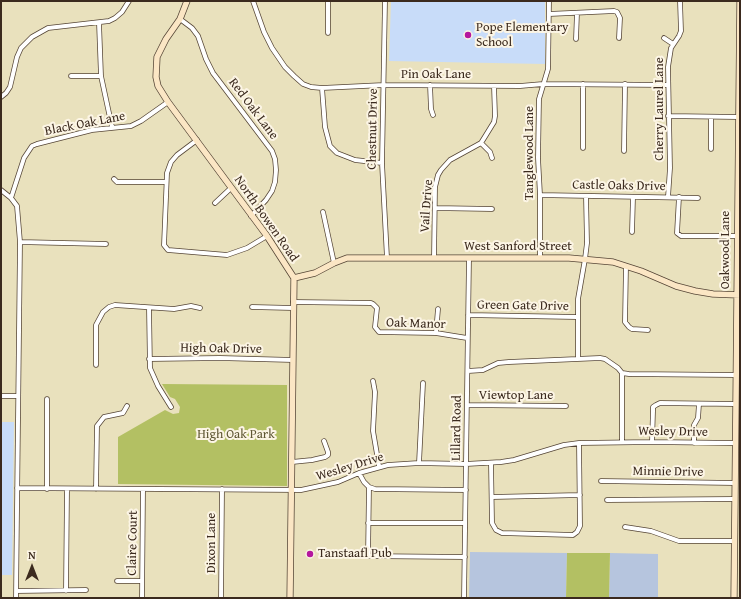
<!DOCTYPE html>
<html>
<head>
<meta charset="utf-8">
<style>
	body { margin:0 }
	#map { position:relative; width:741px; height:599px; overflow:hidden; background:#e9e1bd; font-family:"Gentium Book Plus",serif }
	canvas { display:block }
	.frame { position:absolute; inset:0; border:2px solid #3b2a1e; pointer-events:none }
	.north { position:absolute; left:12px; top:547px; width:40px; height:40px; -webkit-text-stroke:3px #fcf5e5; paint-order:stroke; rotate:0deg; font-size:11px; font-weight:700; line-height:16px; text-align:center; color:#3b2a1e }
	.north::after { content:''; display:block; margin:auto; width:14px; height:18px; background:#3b2a1e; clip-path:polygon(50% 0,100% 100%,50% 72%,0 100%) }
</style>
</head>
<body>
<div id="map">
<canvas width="741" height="599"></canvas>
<div class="frame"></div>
<div class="north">N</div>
</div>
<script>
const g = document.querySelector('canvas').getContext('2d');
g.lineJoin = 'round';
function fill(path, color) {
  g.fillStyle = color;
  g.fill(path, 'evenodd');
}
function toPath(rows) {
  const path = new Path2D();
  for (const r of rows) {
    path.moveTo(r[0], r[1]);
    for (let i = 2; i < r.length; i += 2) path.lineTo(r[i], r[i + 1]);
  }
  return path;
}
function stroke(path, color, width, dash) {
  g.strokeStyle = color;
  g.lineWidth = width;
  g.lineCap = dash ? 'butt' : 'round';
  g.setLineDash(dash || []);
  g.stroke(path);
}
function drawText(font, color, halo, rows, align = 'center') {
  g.font = font + ' "Gentium Book Plus",serif';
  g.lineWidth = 4;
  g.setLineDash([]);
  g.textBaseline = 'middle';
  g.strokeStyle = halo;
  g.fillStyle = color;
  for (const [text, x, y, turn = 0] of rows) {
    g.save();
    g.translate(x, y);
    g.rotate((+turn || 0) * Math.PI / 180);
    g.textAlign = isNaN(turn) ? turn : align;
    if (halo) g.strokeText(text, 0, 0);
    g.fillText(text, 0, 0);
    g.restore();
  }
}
fill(toPath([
	[391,1,545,1,545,64,389,61],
	[1,422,14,422,12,575,1,575]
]), '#c8dcf9');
fill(toPath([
	[470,552,567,553,566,598,469,598],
	[610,553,658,554,658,598,609,598]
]), '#b6c5de');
fill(toPath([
	[162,384,287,385,287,486,118,484,118,437,165,410,173,414,179,413,180,407,175,399,170,397],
	[567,553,610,553,609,598,566,598]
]), '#b3c063');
const street = toPath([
	[253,1,264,32,272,48,285,67,294,76,303,84,311,87,322,88,384,85,520,86,543,84,668,85],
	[385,1,382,163,387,258],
	[549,14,614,11,617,12,620,18,619,38],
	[180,19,192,28,198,36,206,59,213,73,272,151,275,159,276,170,275,182,272,191,266,200,251,216],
	[99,23,101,76,112,127],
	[328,33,328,1],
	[664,38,673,44],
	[576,39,577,13],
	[71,76,101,76],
	[430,85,431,109,433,115],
	[322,88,325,127,330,146,337,153,355,160,382,163],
	[1,97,6,93,10,87,17,57,21,48,32,37,48,28,109,21,115,18,122,12,129,1],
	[668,116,738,117],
	[711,117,711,149],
	[197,140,177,155,171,162,167,173,164,245,168,250,227,255,247,248,267,236],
	[481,143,490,152,492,158],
	[583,148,583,84],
	[624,151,625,84],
	[114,179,117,182,166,182],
	[1,190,11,198,17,206,20,242,16,598],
	[540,195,698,198],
	[668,197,670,168,668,67,671,48,679,36,681,31,680,1],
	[679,197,677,233,681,236,737,236],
	[11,198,24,158,32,146,37,144,92,130,131,126,141,121,168,102],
	[215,203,231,188],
	[435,208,492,209],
	[323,212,334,263],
	[632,232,633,197],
	[20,242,106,244],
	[434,258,435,187,438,175,441,170,450,160,481,143,486,135,494,122,495,116,494,86],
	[540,258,540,195,538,158,539,99,548,69,549,1],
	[626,266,625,322,629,327,632,329,648,330],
	[293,302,371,303,373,304,377,308,375,327,379,332,436,333,467,338],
	[252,307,293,308],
	[149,308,150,368,158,386,171,407],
	[468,315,577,317],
	[436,333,438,309],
	[149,359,220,358,293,360],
	[578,359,578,299,585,259,587,243,586,196],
	[96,365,96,325,103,312,109,307,115,305,174,309,191,306,200,308],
	[468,371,483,370,498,363,509,362,600,358,605,359,618,368,622,373,629,374,736,375],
	[373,381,375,392,373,431,379,466],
	[1,396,18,396],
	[47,399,47,489],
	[467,405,566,406],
	[622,442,622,373],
	[652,442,653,411,653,407,656,405,660,403,735,404],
	[694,443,694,425,698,418,699,404],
	[292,462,312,460,325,457,328,455,328,452,324,441],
	[419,463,423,383],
	[491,463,492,523,496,530,502,533,573,535,577,532,580,526,579,443],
	[359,473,364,482,369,487,375,489,466,490],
	[601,481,735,483],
	[17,488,301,490,338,482,359,473,388,465,419,463,466,464,501,462,514,460,564,445,579,443,652,442,735,443],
	[96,489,97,426,104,417,123,413,127,406],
	[492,497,580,495],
	[607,500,735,499],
	[368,523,465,523],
	[625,527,651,531,679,541,734,541],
	[361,556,465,557],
	[368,556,369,487],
	[117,581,142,581],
	[16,591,86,590],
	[66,591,67,489],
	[142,598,143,489],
	[221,598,222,489],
	[464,598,469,258]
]);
const secondary = toPath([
	[187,1,180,19,166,39,157,57,156,77,158,86,168,102,267,236,294,278,290,598],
	[294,278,315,273,334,263,347,258,569,258,613,262,641,271,676,286,695,291,713,294,740,295],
	[734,598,740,1]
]);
stroke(street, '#554536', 5.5);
stroke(secondary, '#554536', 7);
stroke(street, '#fff', 4);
stroke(secondary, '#fbe6c4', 5.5);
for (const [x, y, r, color] of [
	[468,35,4,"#b5179e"],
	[310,554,4,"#b5179e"]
]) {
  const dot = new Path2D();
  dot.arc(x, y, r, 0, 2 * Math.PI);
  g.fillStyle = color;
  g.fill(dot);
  stroke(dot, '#fcf5e5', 1.5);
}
drawText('13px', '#3b2a1e', '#fcf5e5', [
	["Pope Elementary",476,28],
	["School",476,43],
	["Tanstaafl Pub",318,554]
], 'left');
drawText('13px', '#3b2a1e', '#fcf5e5', [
	["Pin Oak Lane",436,75],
	["Red Oak Lane",253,109,53],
	["Cherry Laurel Lane",660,109,-90],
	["Black Oak Lane",85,124,-11],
	["Chestnut Drive",373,129,-89],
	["Tanglewood Lane",530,153,-90],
	["Castle Oaks Drive",619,186,1],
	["Vail Drive",427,206,-86],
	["North Bowen Road",266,219,55],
	["West Sanford Street",518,247],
	["Oakwood Lane",726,250,-90],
	["Green Gate Drive",523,306,1],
	["Oak Manor",416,324,2],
	["High Oak Drive",221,349,1],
	["Viewtop Lane",516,396],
	["Lillard Road",457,428,-89],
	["Wesley Drive",673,432,1],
	["Wesley Drive",350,467,-17],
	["Minnie Drive",668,472,1],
	["Claire Court",133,543,-89],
	["Dixon Lane",212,543,-90]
]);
drawText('13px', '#5f5733', '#fcf5e5', [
	["High Oak Park",236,435]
]);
</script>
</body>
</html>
